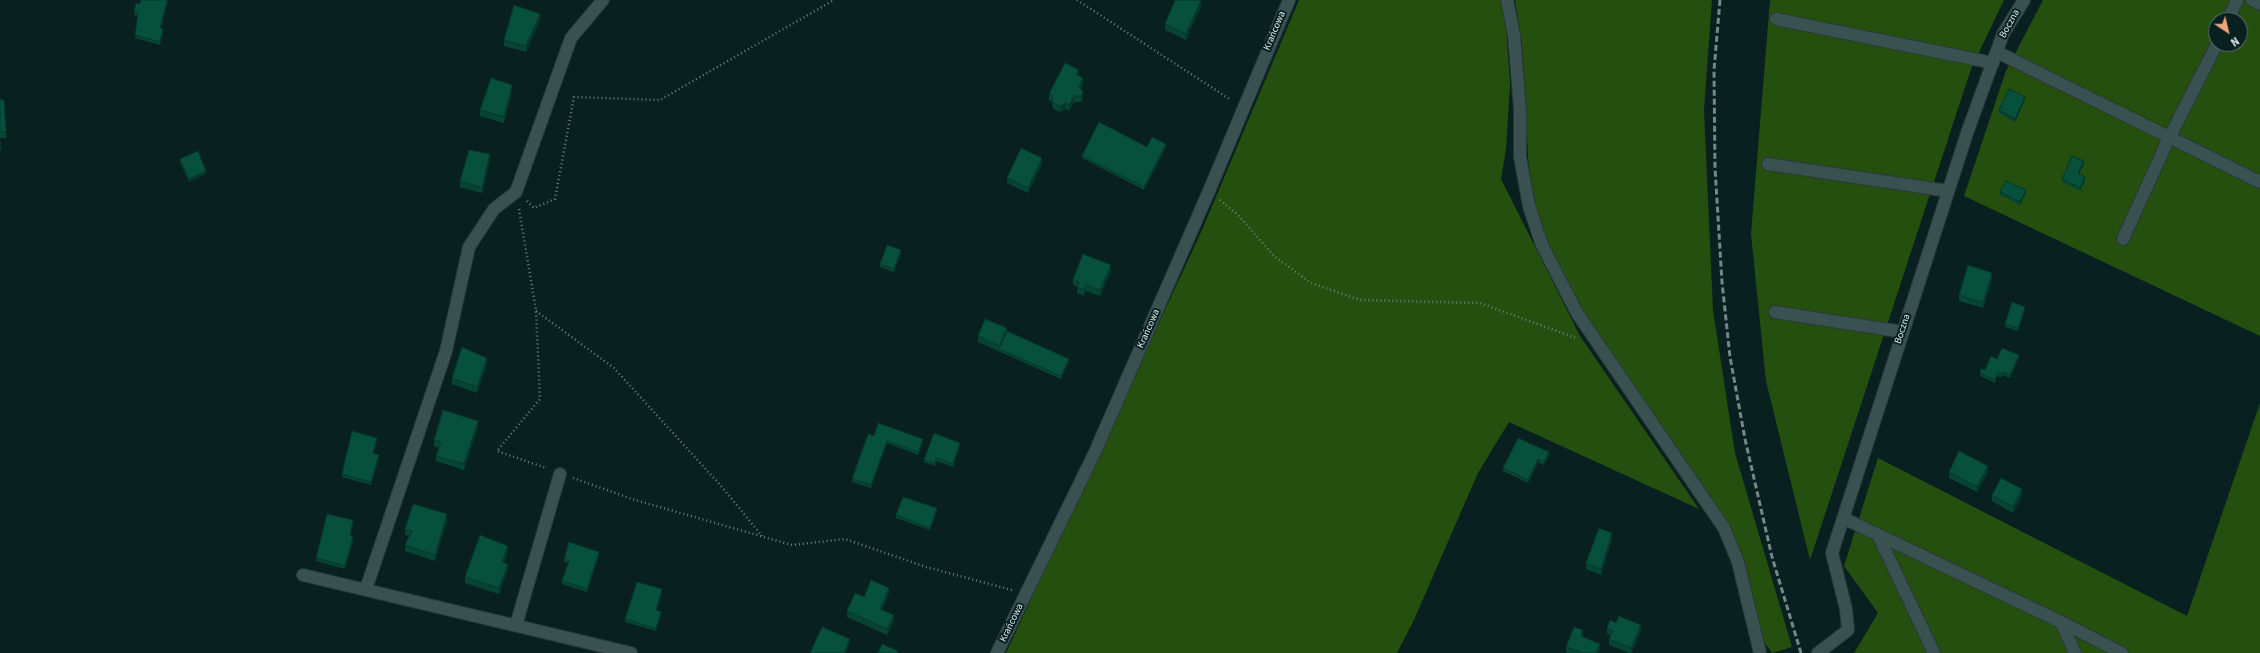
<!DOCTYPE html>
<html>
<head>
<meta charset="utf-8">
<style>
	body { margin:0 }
	#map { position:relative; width:2260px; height:653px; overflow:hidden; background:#092021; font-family:"Source Sans 3",sans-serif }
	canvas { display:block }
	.north { position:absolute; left:2208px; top:12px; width:40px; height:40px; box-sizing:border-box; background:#092021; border:1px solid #5d7171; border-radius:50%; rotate:145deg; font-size:11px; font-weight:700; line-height:16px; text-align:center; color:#dceae9 }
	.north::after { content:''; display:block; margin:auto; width:14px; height:18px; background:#efa377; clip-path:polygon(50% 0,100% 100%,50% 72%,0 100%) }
</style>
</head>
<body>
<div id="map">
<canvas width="2260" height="653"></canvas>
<div class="north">N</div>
</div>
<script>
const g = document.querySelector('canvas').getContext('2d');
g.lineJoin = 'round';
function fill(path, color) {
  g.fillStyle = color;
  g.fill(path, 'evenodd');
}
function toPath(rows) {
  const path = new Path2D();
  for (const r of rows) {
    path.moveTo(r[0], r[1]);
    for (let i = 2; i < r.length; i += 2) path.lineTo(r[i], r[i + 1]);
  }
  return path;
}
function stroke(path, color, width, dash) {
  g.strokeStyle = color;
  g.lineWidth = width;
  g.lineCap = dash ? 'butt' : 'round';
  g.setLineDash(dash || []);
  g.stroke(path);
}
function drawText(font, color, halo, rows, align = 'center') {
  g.font = font + ' "Source Sans 3",sans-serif';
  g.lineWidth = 4;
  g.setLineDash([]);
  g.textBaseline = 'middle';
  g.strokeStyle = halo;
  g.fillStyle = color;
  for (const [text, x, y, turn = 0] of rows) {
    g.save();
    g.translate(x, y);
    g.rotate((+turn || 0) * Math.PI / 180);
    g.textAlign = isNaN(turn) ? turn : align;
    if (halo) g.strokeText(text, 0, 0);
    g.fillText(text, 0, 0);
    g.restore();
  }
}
fill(toPath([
	[1299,0,1501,0,1506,26,1510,85,1506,149,1501,179,1580,336,1699,509,1509,422,1478,473,1413,622,1397,653,1006,653,1202,230],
	[1515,0,1712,0,1704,110,1713,310,1735,453,1792,647,1772,653,1761,638,1741,551,1726,521,1591,326,1546,244,1530,193,1522,44],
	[1770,0,2004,0,1971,69,1810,560,1766,381,1751,234],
	[2043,0,2260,0,2260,336,1964,196,2006,71],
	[2216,20,2240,20,2240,44,2216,44],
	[2260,403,2260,653,1854,653,1878,613,1844,566,1878,458,2187,616]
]), '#244f0e');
const minor = toPath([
	[1507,0,1514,35,1520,109,1520,157,1529,206,1542,245,1577,313,1724,528,1738,562,1760,653],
	[2252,0,2260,4],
	[1776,19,1993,63],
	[2228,20,2237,0],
	[1997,52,2260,182],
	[1768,164,1948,191],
	[2123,239,2169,138,2217,44],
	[1775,312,1903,332],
	[1843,518,2061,622,2075,653],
	[1878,535,1934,653],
	[303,575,631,653],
	[366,589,446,351,469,247,494,209,516,192,571,38,603,0],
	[2061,622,2122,653],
	[516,625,560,474],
	[997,653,1095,452,1209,191,1289,0],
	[1818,653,1848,630,1846,609,1832,553,1967,133,2003,34,2024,0]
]);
stroke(minor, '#2c3737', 14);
stroke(toPath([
	[1077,0,1231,100],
	[1220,200,1238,215,1274,256,1311,283,1360,300,1480,303,1576,338],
	[527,201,534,208,555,199,574,97,660,100,834,0],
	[519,209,536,310,540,399,497,451,546,468],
	[536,311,614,368,722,487,762,536],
	[573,478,635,500,792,545,845,539,926,567,1012,590]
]), '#6b7e7e', 2.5, [1, 3]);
stroke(minor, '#395151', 12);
stroke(toPath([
	[1720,0,1714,70,1715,168,1722,282,1730,357,1745,439,1772,557,1801,653]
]), '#758787', 3, [6, 3]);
fill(toPath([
	[168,0,161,28,163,31,160,45,135,38,138,16,134,15,134,12,140,4],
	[1201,6,1186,40,1165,30,1165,24],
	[540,20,526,52,504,46,504,40],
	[1079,76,1083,84,1080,89,1083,98,1081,102,1074,102,1069,111,1066,109,1060,112,1053,109,1052,102,1049,100,1049,94],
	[512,91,504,123,480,116,480,110],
	[0,99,6,132,6,138,0,138,1,150,0,150],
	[2025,100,2015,122,1999,113,1999,110],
	[1147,147,1166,147,1144,190,1082,158,1082,156],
	[180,159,206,174,189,182,180,162],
	[490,160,482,193,460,187,460,181],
	[1042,164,1028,193,1007,183,1007,178],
	[2084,164,2079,174,2085,180,2080,191,2062,182,2062,179],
	[2000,192,2026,193,2020,205,2000,195],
	[901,253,894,272,880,267,880,264],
	[1111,271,1100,296,1086,291,1084,296,1077,293,1077,287,1073,285,1073,279],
	[1992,279,1983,308,1959,301,1959,295],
	[2025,309,2018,331,2005,327,2005,324],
	[978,336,1069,362,1061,379,978,342],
	[2019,358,2010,378,2002,375,2001,378,1997,376,1995,383,1980,376,1980,373,1985,370,1997,359],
	[487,363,477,393,452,384,452,378],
	[478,427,464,470,436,461,436,456,439,448,434,446,434,440],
	[874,436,923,442,918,455,887,443,871,488,852,482,852,479],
	[377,441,374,453,379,458,371,485,342,477,342,474],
	[960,445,953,467,936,461,935,466,924,462,924,460],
	[1549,455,1544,465,1538,462,1528,483,1503,471,1503,468],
	[1949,472,1988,472,1977,492,1949,478],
	[1992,495,2022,495,2013,513,1992,501],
	[937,511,930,530,896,518,896,515],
	[447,520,435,561,405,551,405,545,409,536,405,535,405,529],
	[353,523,350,536,353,540,345,569,316,561,316,558],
	[1612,539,1601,575,1586,569,1586,563],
	[508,551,504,562,508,570,499,594,465,583,465,577],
	[599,555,587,592,562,584,562,581,568,563,564,562,564,559],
	[662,592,657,610,661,615,656,631,625,622,625,619],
	[889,593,882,610,894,621,887,635,847,617,847,611],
	[1616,623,1641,631,1631,653,1629,653,1609,645,1609,639,1611,635,1607,634,1607,628],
	[1583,636,1583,637,1600,650,1598,653,1567,653,1566,652,1566,647]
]), '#064533');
fill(toPath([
	[167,0,168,0,160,31,160,28],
	[1201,0,1201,6,1186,40,1186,34],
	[540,14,540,20,526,52,526,46],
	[163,29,163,31,160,45,160,42],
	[1079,70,1079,76,1076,74],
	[1083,78,1083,84,1079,92,1079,86],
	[512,85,512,91,504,123,504,117],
	[1083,92,1083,98,1081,102,1081,96],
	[1074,96,1074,102,1069,111,1069,105],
	[2025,97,2025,100,2015,122,2015,119],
	[1066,103,1066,109,1060,112,1060,106],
	[1166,144,1166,147,1144,190,1144,187],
	[490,154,490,160,482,193,482,188],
	[1042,158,1042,164,1028,193,1028,188],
	[2084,161,2084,164,2078,176,2078,173],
	[206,171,206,174,189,182,189,179],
	[2085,177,2085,180,2080,191,2080,188],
	[2026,190,2026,193,2020,205,2020,202],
	[901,250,901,253,894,272,894,269],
	[1111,265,1111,271,1100,296,1100,290],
	[1992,273,1992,279,1983,308,1983,303],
	[1086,285,1086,291,1084,296,1084,290],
	[2025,307,2025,309,2018,331,2018,328],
	[1007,328,1007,334,999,349,999,346],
	[2019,355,2019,358,2010,378,2010,375],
	[487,358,487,363,477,393,477,387],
	[1069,359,1069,362,1061,379,1061,376],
	[1997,373,1997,376,1995,383,1995,380],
	[478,421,478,427,464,470,464,464],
	[377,438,377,441,373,456,373,453],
	[923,439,923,442,918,455,918,452],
	[887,441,887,443,871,488,871,485],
	[960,443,960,445,953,467,953,464],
	[1549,452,1549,455,1544,465,1544,462],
	[379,455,379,458,371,485,371,482],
	[1538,459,1538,462,1528,483,1528,480],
	[1988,466,1988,472,1977,492,1977,487],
	[2022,489,2022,495,2013,513,2013,507],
	[937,508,937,511,930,530,930,528],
	[447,514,447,520,435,561,435,555],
	[353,520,353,523,350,538,350,535],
	[1612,533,1612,539,1601,575,1601,569],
	[353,537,353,540,345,569,345,566],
	[508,546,508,551,502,567,502,562],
	[599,552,599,555,587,592,587,589],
	[508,564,508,570,499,594,499,588],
	[889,588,889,593,880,615,880,609],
	[662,589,662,592,656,613,656,610],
	[661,612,661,615,656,631,656,629],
	[894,615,894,621,887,635,887,629],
	[1641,625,1641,631,1631,653,1631,648],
	[1583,630,1583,636,1581,642,1581,636],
	[850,639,850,642,846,653,844,653],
	[1600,644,1600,650,1598,653,1596,653]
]), '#053829');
const building = toPath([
	[141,0,167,0,160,28,163,29,160,42,135,35,138,13,134,12,136,3,140,4,141,0],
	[1175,0,1201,0,1186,34,1165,24,1175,0],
	[514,5,540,14,526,46,504,40,514,5],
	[1065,63,1079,70,1076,74,1083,78,1079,86,1083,92,1081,96,1074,96,1069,105,1066,103,1060,106,1053,103,1052,96,1049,94,1065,63],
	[491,78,512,85,504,117,480,110,491,78],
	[2009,89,2025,97,2015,119,1999,110,2009,89],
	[0,99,4,100,6,132,0,132,0,99],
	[1099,122,1147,147,1152,137,1166,144,1144,187,1082,156,1099,122],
	[1021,148,1042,158,1028,188,1007,178,1021,148],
	[469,150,490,154,482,188,460,181,469,150],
	[198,151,206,171,189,179,180,159,198,151],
	[2072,156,2084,161,2078,173,2085,177,2080,188,2062,179,2072,156],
	[2006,181,2026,190,2020,202,2000,192,2006,181],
	[887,245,901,250,894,269,880,264,887,245],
	[1083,254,1111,265,1100,290,1086,285,1084,290,1077,287,1079,282,1073,279,1083,254],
	[1968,265,1992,273,1983,303,1959,295,1968,265],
	[2012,302,2025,307,2018,328,2005,324,2012,302],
	[985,319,1007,328,999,346,978,336,985,319],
	[1007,331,1069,359,1061,376,999,349,1007,331],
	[462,347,487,358,477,387,452,378,462,347],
	[2002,348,2019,355,2010,375,2002,372,2001,375,1997,373,1995,380,1980,373,1981,369,1985,370,1991,356,1997,359,2002,348],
	[443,410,478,421,464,464,436,456,441,442,434,440,443,410],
	[878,423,923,439,918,452,887,441,871,485,852,479,868,434,874,436,878,423],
	[352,431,377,438,373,453,379,455,371,482,342,474,352,431],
	[934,433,960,443,953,464,936,458,935,463,924,460,934,433],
	[1518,438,1549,452,1544,462,1538,459,1528,480,1503,468,1518,438],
	[1959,451,1988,466,1977,487,1949,472,1959,451],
	[2001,478,2022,489,2013,507,1992,495,2001,478],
	[903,497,937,508,930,528,896,515,903,497],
	[413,504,447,514,435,555,405,545,412,531,405,529,413,504],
	[327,514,353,520,350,535,353,537,345,566,316,558,327,514],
	[1599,528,1612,533,1601,569,1586,563,1599,528],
	[480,535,508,546,502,562,508,564,499,588,465,577,480,535],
	[569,542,599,552,587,589,562,581,569,561,564,559,569,542],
	[871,580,889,588,880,609,894,615,887,629,847,611,855,593,864,597,871,580],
	[637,582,662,589,656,610,661,612,656,629,625,619,637,582],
	[1619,616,1641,625,1631,648,1609,639,1613,631,1607,628,1610,620,1616,623,1619,616],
	[822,627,850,639,844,653,810,653,822,627],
	[1574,627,1583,630,1581,636,1600,644,1596,653,1582,653,1566,647,1574,627],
	[882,644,898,651,897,653,878,653,882,644]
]);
fill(building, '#07503b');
stroke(building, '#053829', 1);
drawText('10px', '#dceae9', '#092021', [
	["Boczna",2010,24,-61],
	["Krańcowa",1275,31,-67],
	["Krańcowa",1149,329,-66],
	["Boczna",1903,329,-72],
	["Krańcowa",1012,623,-64]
]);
</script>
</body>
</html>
